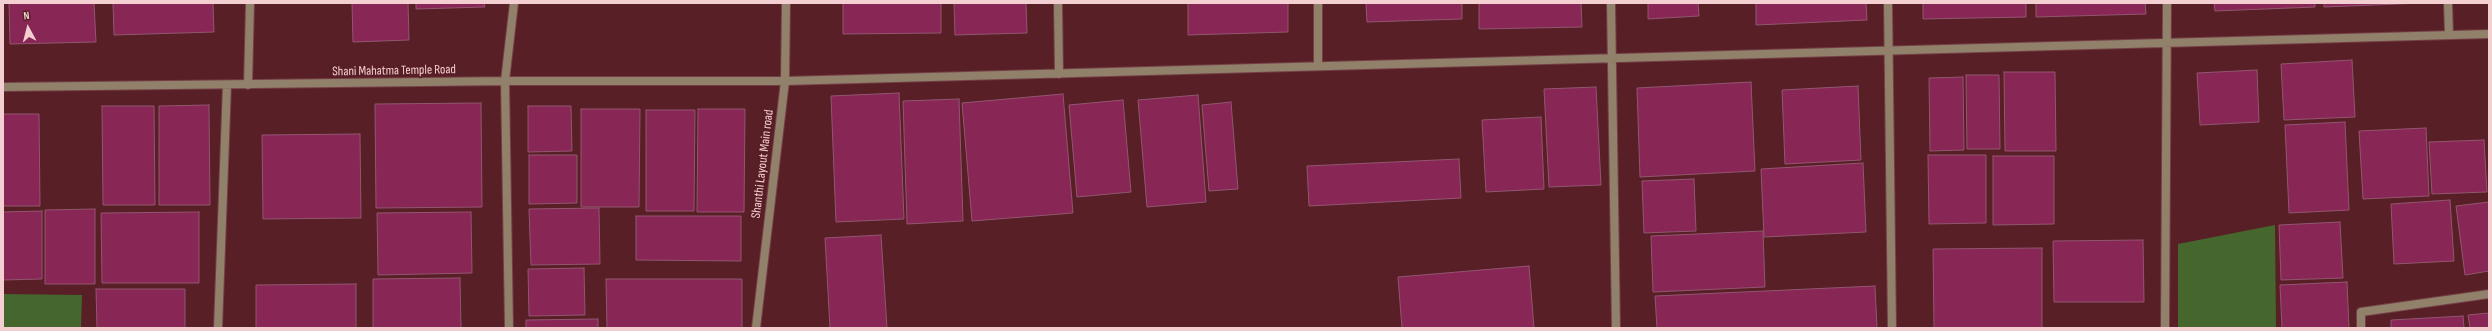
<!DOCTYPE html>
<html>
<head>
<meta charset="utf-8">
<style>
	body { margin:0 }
	#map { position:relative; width:2492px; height:331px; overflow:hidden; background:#581f27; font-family:"Sofia Sans Condensed",sans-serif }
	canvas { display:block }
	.frame { position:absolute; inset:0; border:4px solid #f4cfd1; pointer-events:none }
	.north { position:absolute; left:8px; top:8px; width:40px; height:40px; -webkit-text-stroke:3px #581f27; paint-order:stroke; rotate:353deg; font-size:11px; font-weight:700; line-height:16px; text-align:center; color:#f4cfd1 }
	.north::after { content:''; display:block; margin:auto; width:14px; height:18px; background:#f4cfd1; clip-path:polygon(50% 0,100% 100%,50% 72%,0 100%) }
</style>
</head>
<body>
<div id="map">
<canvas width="2492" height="331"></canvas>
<div class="frame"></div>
<div class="north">N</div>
</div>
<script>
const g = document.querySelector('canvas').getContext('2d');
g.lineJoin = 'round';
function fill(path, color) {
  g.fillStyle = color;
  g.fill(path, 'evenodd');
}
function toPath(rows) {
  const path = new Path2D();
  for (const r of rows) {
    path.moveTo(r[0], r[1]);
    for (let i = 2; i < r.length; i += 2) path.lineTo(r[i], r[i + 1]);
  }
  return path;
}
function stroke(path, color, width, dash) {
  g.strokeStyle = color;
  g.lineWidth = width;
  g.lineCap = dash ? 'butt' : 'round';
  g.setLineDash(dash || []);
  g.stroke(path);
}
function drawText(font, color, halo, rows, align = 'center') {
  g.font = font + ' "Sofia Sans Condensed",sans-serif';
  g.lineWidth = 4;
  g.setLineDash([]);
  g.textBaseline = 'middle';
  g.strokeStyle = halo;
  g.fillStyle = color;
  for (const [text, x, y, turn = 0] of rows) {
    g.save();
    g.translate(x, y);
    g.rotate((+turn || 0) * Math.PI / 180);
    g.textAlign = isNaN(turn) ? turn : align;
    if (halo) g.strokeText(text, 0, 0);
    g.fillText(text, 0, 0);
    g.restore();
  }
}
fill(toPath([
	[2275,225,2276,328,2178,328,2178,244],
	[3,294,82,295,81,328,3,328]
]), '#45672d');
const building = toPath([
	[9,3,94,3,96,42,10,44,9,3],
	[113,3,213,3,214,32,114,35,113,3],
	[352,3,408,3,409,40,353,42,352,3],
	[416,3,484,3,485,7,416,9,416,3],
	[843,3,941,3,941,33,843,34,843,3],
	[954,3,1026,3,1027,33,955,35,954,3],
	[1188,3,1288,3,1288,32,1188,35,1188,3],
	[1366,3,1462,3,1462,19,1367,22,1366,3],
	[1479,3,1581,3,1582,27,1479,29,1479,3],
	[1648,3,1698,3,1699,16,1648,19,1648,3],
	[1756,3,1866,3,1867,20,1756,25,1756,3],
	[1923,3,2026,3,2026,17,1923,19,1923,3],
	[2036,3,2145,3,2146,14,2036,17,2036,3],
	[2214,3,2315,3,2315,7,2215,11,2214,3],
	[2324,3,2423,3,2324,7,2324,3],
	[2352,60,2355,117,2284,120,2281,64,2352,60],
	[2257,70,2259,122,2200,125,2197,73,2257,70],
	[2004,72,2055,72,2056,151,2005,151,2004,72],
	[1966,75,1999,75,2000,149,1967,149,1966,75],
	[1963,77,1964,150,1930,151,1929,78,1963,77],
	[1751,82,1755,171,1640,177,1637,88,1751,82],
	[1858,86,1861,160,1785,164,1782,90,1858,86],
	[1596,87,1601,185,1549,187,1544,89,1596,87],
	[899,93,904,219,836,222,831,96,899,93],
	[1063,94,1073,213,972,221,962,103,1063,94],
	[1198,95,1206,202,1147,207,1138,100,1198,95],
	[959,99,963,221,907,224,903,101,959,99],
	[1123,100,1131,192,1077,197,1069,105,1123,100],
	[1231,102,1238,189,1209,191,1202,105,1231,102],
	[481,103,482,207,376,208,375,104,481,103],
	[209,105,210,205,159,205,159,106,209,105],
	[102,106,154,106,155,205,103,205,102,106],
	[528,106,571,106,572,151,528,152,528,106],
	[581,109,640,109,639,207,581,207,581,109],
	[698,109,745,109,744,212,697,212,698,109],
	[646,110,695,110,694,211,646,211,646,110],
	[3,114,39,114,40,206,3,206,3,114],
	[1541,117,1544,189,1486,192,1482,120,1541,117],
	[2345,122,2349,210,2289,213,2285,125,2345,122],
	[2426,128,2429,196,2363,199,2359,131,2426,128],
	[360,134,361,218,263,219,262,135,360,134],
	[2484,140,2487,192,2432,194,2429,142,2484,140],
	[529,155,577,155,577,203,529,204,529,155],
	[1928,155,1986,155,1986,223,1929,224,1928,155],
	[1993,156,2054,156,2054,224,1993,225,1993,156],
	[1459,159,1461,198,1309,206,1307,166,1459,159],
	[1863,163,1866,232,1764,237,1761,169,1863,163],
	[1694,179,1696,231,1644,233,1642,181,1694,179],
	[2450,200,2454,261,2394,264,2391,204,2450,200],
	[2489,202,2489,271,2465,275,2456,206,2489,202],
	[599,208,600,264,531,265,529,209,599,208],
	[95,209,95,284,45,284,45,210,95,209],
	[42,211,42,279,3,280,3,212,42,211],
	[199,212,199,283,102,283,101,213,199,212],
	[471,212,472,273,378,275,377,213,471,212],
	[636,216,741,216,741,261,636,260,636,216],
	[2340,222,2343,278,2281,280,2279,225,2340,222],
	[1763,231,1765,287,1653,292,1651,236,1763,231],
	[881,235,887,328,830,328,825,238,881,235],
	[2143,240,2144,302,2054,302,2053,241,2143,240],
	[2042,248,2042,328,1934,328,1933,249,2042,248],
	[1529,266,1534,328,1402,328,1398,277,1529,266],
	[584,268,585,315,529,316,528,269,584,268],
	[460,278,461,328,373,328,373,279,460,278],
	[606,279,742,279,742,328,607,328,606,279],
	[2347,282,2349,328,2282,328,2280,285,2347,282],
	[356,284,356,328,256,328,256,285,356,284],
	[1875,286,1877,328,1657,328,1655,296,1875,286],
	[96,289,185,289,185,328,97,328,96,289],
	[2489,313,2489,328,2470,328,2468,315,2489,313],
	[2463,316,2464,328,2391,328,2391,320,2463,316],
	[598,319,598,328,526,328,526,320,598,319]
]);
fill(building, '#882656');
stroke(building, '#92566f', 1);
const minor = toPath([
	[1058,3,1059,74],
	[1611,3,1616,328],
	[1888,3,1892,328],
	[2448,3,2449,35],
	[1318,66,1318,3],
	[248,85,250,3],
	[3,87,505,81,785,81,2489,34],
	[218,328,227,85],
	[509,328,505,81,514,3],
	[2165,328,2167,3],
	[2361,328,2361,312,2489,294]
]);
const tertiary = toPath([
	[756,328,785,81,786,3]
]);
stroke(minor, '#743f46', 10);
stroke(tertiary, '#743f46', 10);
stroke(minor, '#91806a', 8);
stroke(tertiary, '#91806a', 8);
drawText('13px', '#f4cfd1', '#581f27', [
	["Shani Mahatma Temple Road",394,71,-1],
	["Shanthi Layout Main road",763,164,-83]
]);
</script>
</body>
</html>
